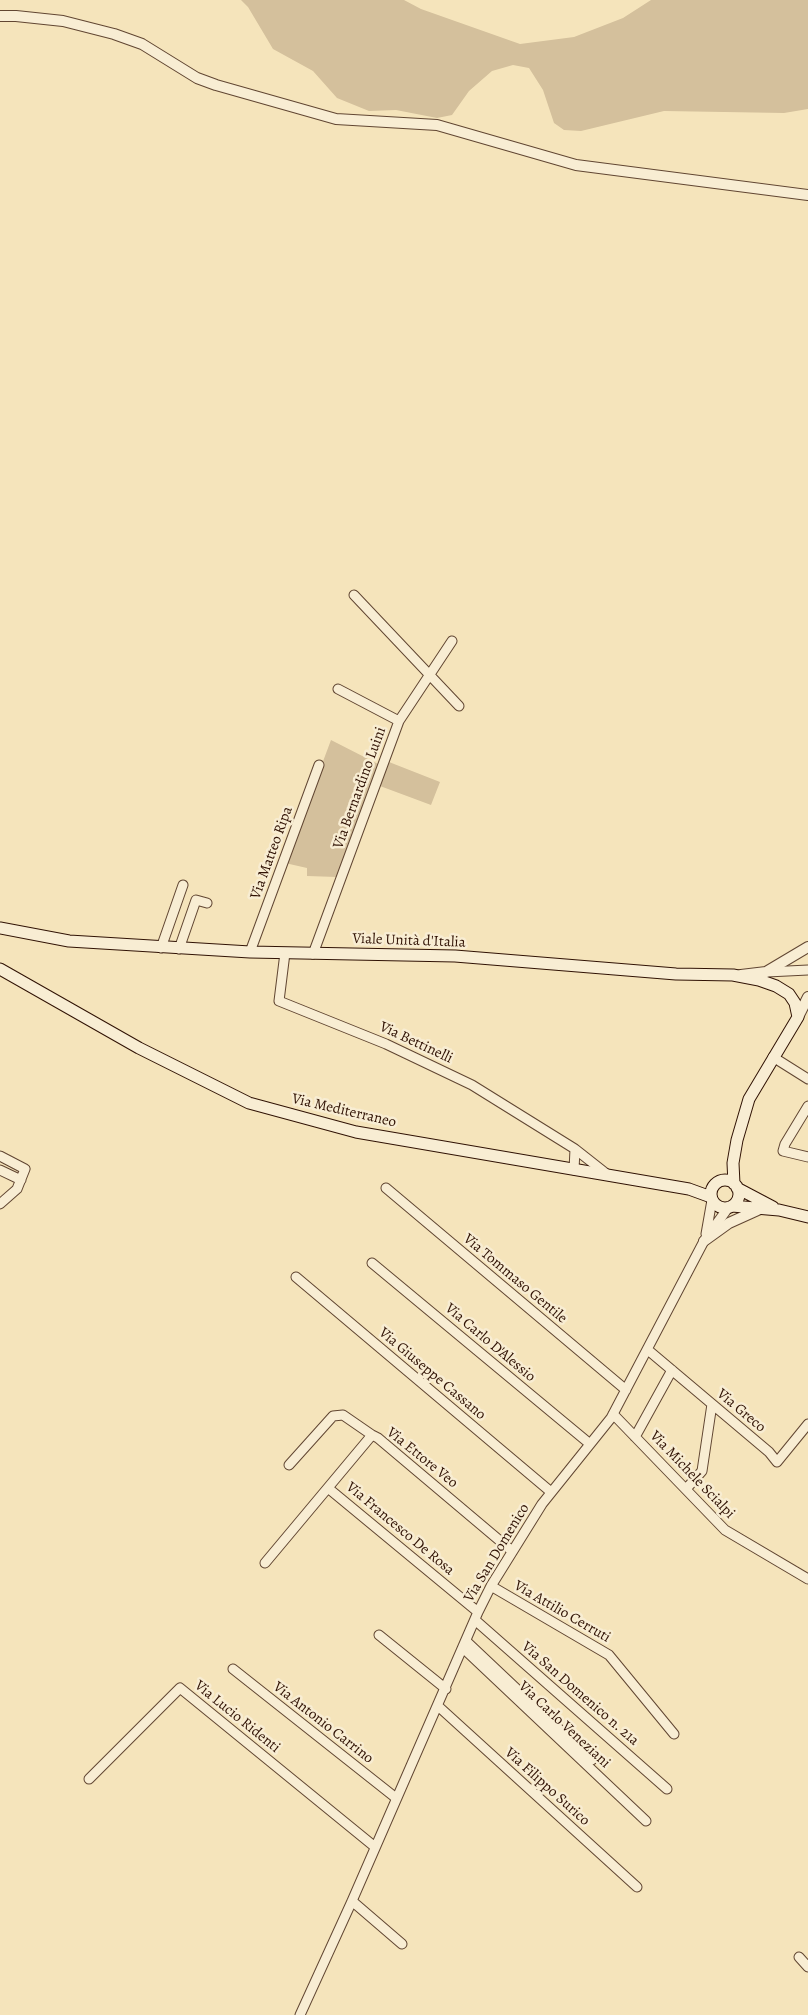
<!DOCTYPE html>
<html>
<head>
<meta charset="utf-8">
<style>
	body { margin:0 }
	canvas { display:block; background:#f5e4bb }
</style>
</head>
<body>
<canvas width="808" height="2015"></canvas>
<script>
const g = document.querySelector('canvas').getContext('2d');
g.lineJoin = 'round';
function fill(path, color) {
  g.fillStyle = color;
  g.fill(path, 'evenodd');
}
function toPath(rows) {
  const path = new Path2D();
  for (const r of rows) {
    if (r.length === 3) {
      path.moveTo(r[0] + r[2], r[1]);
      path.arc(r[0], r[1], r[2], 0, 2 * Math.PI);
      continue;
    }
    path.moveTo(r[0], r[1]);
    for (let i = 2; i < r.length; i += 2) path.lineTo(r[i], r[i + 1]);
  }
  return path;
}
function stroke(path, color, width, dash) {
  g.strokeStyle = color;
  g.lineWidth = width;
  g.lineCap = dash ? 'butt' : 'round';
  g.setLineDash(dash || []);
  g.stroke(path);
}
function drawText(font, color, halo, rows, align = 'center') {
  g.font = font + ' Alegreya,serif';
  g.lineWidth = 5;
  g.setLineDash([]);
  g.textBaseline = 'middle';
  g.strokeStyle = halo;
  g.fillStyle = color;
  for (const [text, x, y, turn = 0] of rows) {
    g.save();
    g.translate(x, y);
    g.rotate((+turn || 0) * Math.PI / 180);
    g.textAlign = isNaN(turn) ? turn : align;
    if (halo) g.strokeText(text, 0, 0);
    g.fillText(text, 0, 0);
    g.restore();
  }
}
fill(toPath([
	[241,0,404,0,421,9,520,44,574,37,623,18,651,0,808,0,808,109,784,113,664,111,581,131,564,130,554,123,543,90,529,68,513,65,492,71,469,91,452,115,437,118,396,110,369,111,337,98,313,71,273,49,248,7],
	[331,740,378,764,337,877,307,876,307,868,285,863],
	[389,762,440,782,431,805,380,786]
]), '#d4c09c');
const minor = toPath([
	[354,595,459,706],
	[338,689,399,721],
	[161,948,183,885],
	[179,949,196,900,207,903],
	[250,952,319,765],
	[285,953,279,1001,386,1044,472,1085,575,1149,608,1175],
	[313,954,399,721,452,641],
	[767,972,808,970],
	[773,1057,808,1079],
	[808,1106,785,1144,783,1151,808,1157],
	[0,1156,25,1169,17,1189,0,1204],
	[0,1170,21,1180],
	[574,1170,575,1149],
	[386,1188,626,1390],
	[706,1234,712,1200],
	[372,1263,590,1444],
	[296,1277,551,1492],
	[648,1350,769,1452,777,1462,808,1424],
	[613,1414,725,1530,808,1579],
	[635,1437,672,1370],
	[289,1465,333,1416,343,1415,372,1435],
	[328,1488,478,1612],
	[686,1489,702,1471,712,1404],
	[265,1563,372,1435,378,1438,512,1551],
	[491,1586,609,1655,674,1734],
	[475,1620,667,1789],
	[379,1635,446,1689],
	[466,1641,592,1760],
	[463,1648,646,1821],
	[233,1669,396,1798],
	[438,1706,637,1887],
	[89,1779,180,1688,375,1847],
	[352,1901,402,1944],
	[799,1957,808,1967],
	[300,2015,352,1901,478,1612,491,1586,542,1504,611,1418,704,1241,728,1208]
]);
const tertiary = toPath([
	[0,16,16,16,63,21,114,34,142,44,197,78,216,85,336,119,437,125,576,165,808,195],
	[741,975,766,972,808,947],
	[798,1017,808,997],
	[704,1241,729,1223,760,1209]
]);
const secondary = toPath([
	[0,928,69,941,250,952,455,956,676,974,733,975,759,980,776,986,789,994,795,1003,798,1017,749,1099,737,1140,733,1163,734,1184],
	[0,969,139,1048,249,1103,356,1132,689,1189,711,1197],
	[725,1194,14],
	[737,1188,773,1207],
	[732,1206,779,1210,808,1217]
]);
stroke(minor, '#614632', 11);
stroke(tertiary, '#614632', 12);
stroke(secondary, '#301204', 13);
stroke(minor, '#f8edd3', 9);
stroke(tertiary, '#f8edd3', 10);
stroke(secondary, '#f8edd3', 11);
drawText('15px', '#301204', '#f8edd3', [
	["Via Bernardino Luini",360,788,-70],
	["Via Matteo Ripa",272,853,-70],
	["Viale Unità d'Italia",409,941,2],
	["Via Bettinelli",416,1043,25],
	["Via Mediterraneo",344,1111,13],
	["Via Tommaso Gentile",515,1279,40],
	["Via Carlo D'Alessio",490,1343,40],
	["Via Giuseppe Cassano",432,1374,40],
	["Via Greco",741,1411,40],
	["Via Ettore Veo",422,1458,39],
	["Via Michele Scialpi",692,1475,46],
	["Via Francesco De Rosa",400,1529,40],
	["Via San Domenico",497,1553,-59],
	["Via Attilio Cerruti",562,1612,30],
	["Via San Domenico n. 21a",580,1694,41],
	["Via Lucio Ridenti",237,1717,39],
	["Via Antonio Carrino",323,1723,38],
	["Via Carlo Veneziani",564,1725,43],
	["Via Filippo Surico",547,1787,42]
]);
</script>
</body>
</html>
